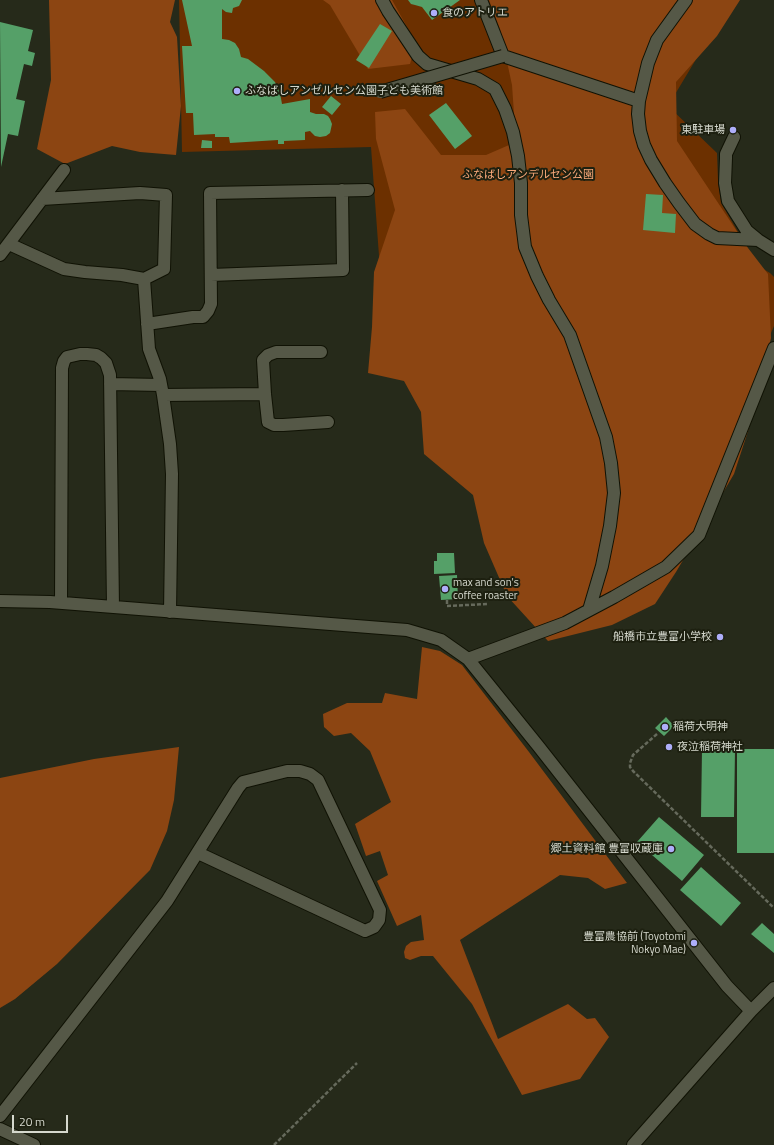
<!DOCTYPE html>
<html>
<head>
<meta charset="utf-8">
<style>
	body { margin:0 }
	#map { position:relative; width:774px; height:1145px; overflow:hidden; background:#262a1a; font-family:"Titillium Web",sans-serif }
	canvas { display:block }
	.scale { position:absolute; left:12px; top:1115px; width:56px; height:18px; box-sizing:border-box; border:2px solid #d5d8cd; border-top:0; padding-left:5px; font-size:12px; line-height:14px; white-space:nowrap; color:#d5d8cd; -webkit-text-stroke:3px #1d2010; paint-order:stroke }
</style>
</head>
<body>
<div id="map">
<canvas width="774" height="1145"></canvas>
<div class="scale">20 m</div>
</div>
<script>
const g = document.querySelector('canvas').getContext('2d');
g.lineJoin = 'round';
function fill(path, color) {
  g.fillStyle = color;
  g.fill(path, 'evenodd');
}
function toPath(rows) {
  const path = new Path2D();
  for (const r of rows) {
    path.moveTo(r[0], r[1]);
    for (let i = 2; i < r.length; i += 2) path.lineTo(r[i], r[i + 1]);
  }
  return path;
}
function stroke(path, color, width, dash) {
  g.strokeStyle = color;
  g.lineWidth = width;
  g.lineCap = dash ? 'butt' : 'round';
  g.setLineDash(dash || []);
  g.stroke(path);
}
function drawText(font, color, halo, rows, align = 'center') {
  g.font = font + ' "Titillium Web","Noto Sans JP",sans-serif';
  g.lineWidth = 4;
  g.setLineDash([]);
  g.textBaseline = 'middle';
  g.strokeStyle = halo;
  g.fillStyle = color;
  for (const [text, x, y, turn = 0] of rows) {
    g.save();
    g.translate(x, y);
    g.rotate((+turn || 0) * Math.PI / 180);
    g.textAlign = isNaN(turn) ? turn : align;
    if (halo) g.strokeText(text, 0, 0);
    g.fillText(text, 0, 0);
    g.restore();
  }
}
fill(toPath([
	[179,0,723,0,725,11,668,106,717,153,718,180,721,203,738,232,733,251,770,273,774,277,774,326,762,354,386,351,371,147,182,152]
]), '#6c3000');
fill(toPath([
	[49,0,175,0,170,22,177,37,181,106,176,155,140,152,112,146,65,164,37,149,51,80],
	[323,0,392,0,416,43,410,64,368,69,330,5],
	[489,0,740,0,717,36,676,82,677,141,748,248,768,274,771,338,751,422,734,474,676,572,655,604,612,625,548,641,507,596,484,543,473,495,424,454,421,412,404,381,368,373,372,327,374,272,395,210,376,139,375,112,405,109,441,155,486,155,516,142,512,85,500,29],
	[422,647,440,651,462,665,529,752,627,883,605,889,588,878,560,875,460,940,498,1039,568,1004,587,1019,595,1018,609,1037,580,1079,522,1095,472,1004,433,956,421,956,410,960,405,958,404,952,406,946,411,942,424,940,421,915,397,926,377,881,388,875,380,851,366,856,355,824,391,802,370,751,351,733,334,736,324,727,323,714,347,703,382,703,385,693,417,699],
	[179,747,174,800,167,831,150,870,57,964,15,999,0,1008,0,778,94,759]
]), '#8c4512');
fill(toPath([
	[182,0,242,0,239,6,233,8,232,13,226,12,222,9,222,39,229,40,235,43,239,49,241,57,248,59,264,71,275,82,280,93,282,104,310,99,310,112,316,114,324,114,328,116,330,119,332,124,330,133,326,136,320,137,315,136,310,131,305,132,305,140,284,141,284,144,278,144,278,140,230,143,229,137,215,137,215,134,194,135,193,113,186,113,182,46,192,46],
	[408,0,460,0,432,20,422,7,415,5,411,4],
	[0,22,33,30,28,51,35,53,32,66,24,64,16,99,25,101,18,136,8,134,1,167],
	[380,24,392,31,369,68,356,60],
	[331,96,341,104,332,115,322,107],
	[446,103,472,136,455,149,429,115],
	[202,140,212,141,212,148,201,148],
	[646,194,663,195,662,213,676,214,675,233,643,230],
	[437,553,454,553,455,573,434,574,434,561,437,561],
	[457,575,458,599,441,600,439,576],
	[666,717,674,726,664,736,655,728],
	[702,749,735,750,734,817,701,817],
	[737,749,774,749,774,853,737,853],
	[659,817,704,855,682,881,637,842],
	[701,867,741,903,721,926,680,890],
	[762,923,774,934,774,953,751,934]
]), '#55a068');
const minor = toPath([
	[382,0,388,11,418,56,427,64,478,79,495,89,505,109,513,132,518,156,521,183,521,215,525,247,537,276,549,300,570,335,606,437,611,463,614,493,610,526,602,566,589,610],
	[481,0,503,56,639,101],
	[686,0,657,40,648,63,639,101,638,114,640,131,644,145,651,160,665,183,679,203,695,224,709,234,717,238,758,240],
	[734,137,726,154,726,158,725,183,728,201,747,231,758,240,774,250],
	[9,244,64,269,85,272,122,275,144,279,164,269,166,195,140,193,42,199],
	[0,255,64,170],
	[211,275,343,270,342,190],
	[144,279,149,349,160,379,163,395,170,444,172,474,170,612],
	[147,324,193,317,203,317,208,311,211,304,210,193,368,190],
	[321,352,276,352,268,355,263,360,265,394,268,422,274,425,283,425,328,422],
	[110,384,161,385],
	[163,395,265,394],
	[0,601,50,602,407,630,441,640,468,659,539,747,727,986,751,1011],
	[61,603,62,368,64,361,67,357,80,354,87,354,96,355,101,358,106,363,110,375,113,607],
	[468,659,565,623,614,597,666,567,699,535,774,348],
	[0,1116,167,901,238,788,243,782,287,771,300,771,310,774,318,780,380,910,379,920,374,927,365,931,198,853],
	[0,1129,34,1145],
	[633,1145,751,1011,774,988]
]);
stroke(minor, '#101204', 14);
stroke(toPath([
	[447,600,447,606,488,604],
	[657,734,633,755,630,763,630,767,633,771,774,908],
	[274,1145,357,1063]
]), '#666a5c', 2.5, [4, 2]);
stroke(minor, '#555847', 12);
const minorBridge = toPath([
	[380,92,503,56]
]);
stroke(minorBridge, '#101204', 14, []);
stroke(minorBridge, '#555847', 12);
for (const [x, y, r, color] of [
	[434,13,4,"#aeaefa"],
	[237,91,4,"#aeaefa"],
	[733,130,4,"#aeaefa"],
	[445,589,4,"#aeaefa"],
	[720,637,4,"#aeaefa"],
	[665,727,4,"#aeaefa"],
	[669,747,4,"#aeaefa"],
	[671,849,4,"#aeaefa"],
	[694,943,4,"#aeaefa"]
]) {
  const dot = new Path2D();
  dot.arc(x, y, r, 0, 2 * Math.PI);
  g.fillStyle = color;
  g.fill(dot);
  stroke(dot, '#1d2010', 1.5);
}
drawText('11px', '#d5d8cd', '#1d2010', [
	["食のアトリエ",442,13],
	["ふなばしアンゼルセン公園子ども美術館",245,91],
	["東駐車場",725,130,"right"],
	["max and son's",453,583],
	["coffee roaster",453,596],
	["船橋市立豊富小学校",712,637,"right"],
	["稲荷大明神",673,727],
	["夜泣稲荷神社",677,747],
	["郷土資料館 豊富収蔵庫",663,849,"right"],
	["豊富農協前 (Toyotomi",686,937,"right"],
	["Nokyo Mae)",686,950,"right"]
], 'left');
drawText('11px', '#faa97a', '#1d2010', [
	["ふなばしアンデルセン公園",528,175]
]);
</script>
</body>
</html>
